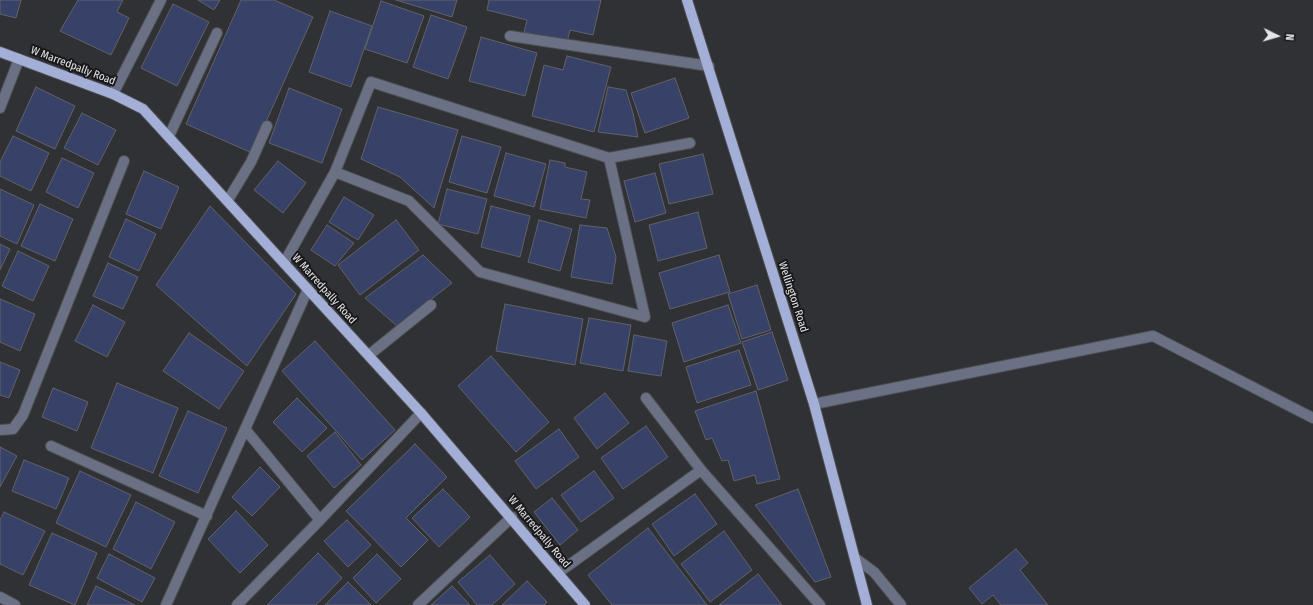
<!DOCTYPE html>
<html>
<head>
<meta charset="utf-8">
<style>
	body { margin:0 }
	#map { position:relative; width:1313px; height:605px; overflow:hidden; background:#303134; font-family:"Fira Sans Condensed",sans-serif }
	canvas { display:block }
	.north { position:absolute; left:1257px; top:16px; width:40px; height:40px; -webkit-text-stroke:3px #19191b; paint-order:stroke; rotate:95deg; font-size:11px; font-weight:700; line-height:16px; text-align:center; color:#e4e5e7 }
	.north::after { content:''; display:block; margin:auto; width:14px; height:18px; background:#e4e5e7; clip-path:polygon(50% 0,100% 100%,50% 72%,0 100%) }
</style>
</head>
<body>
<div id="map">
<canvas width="1313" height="605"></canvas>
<div class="north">N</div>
</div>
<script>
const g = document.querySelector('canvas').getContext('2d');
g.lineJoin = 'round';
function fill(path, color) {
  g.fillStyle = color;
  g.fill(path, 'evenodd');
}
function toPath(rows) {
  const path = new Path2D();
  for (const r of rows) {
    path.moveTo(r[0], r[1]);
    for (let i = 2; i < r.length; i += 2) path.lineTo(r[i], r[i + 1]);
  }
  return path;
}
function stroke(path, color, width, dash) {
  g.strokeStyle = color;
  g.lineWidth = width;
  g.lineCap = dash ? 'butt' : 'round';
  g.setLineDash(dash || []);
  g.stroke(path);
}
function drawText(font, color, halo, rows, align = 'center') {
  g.font = font + ' "Fira Sans Condensed",sans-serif';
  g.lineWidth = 4;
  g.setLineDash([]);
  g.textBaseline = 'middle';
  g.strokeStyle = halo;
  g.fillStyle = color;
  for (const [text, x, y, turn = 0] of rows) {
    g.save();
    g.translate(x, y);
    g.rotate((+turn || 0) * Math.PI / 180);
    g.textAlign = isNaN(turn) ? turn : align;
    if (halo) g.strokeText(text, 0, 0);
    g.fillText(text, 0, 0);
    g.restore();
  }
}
const building = toPath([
	[0,0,21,0,16,18,0,14,0,0],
	[78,0,123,0,117,12,129,18,111,55,60,31,78,0],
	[198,0,220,0,214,10,198,0],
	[241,0,274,0,313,17,252,153,186,124,241,0],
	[396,0,457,0,452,17,396,0],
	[489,0,601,0,593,35,570,30,567,42,524,32,527,20,487,10,489,0],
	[381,1,424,16,407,63,365,49,381,1],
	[173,4,209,22,177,86,141,68,173,4],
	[330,11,372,26,351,87,309,72,330,11],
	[431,15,467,27,448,79,413,67,431,15],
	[481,37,537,53,525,96,469,81,481,37],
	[567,56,611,67,594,132,532,116,544,65,563,70,567,56],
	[675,78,689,118,645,133,631,93,675,78],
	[36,87,75,106,55,149,16,131,36,87],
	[608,87,626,90,633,113,638,137,598,132,608,87],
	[289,88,342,109,322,163,269,143,289,88],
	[378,107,458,130,434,208,400,177,361,159,378,107],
	[82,113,116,130,98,165,64,148,82,113],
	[13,136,49,153,31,191,0,176,0,162,13,136],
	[462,136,501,147,487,193,449,182,462,136],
	[506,153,546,164,534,207,494,196,506,153],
	[703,154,713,194,669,204,659,164,703,154],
	[62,158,94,173,78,208,46,192,62,158],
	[550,160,565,163,565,167,587,172,581,199,590,200,586,218,540,209,550,160],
	[278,161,306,183,283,213,254,190,278,161],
	[144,171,179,187,161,229,126,214,144,171],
	[655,173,666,213,635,222,624,181,655,173],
	[0,189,34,205,17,244,0,236,0,189],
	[447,189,487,199,478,234,438,224,447,189],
	[344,197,374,215,358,240,329,222,344,197],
	[40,204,73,219,55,261,21,246,40,204],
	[210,206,296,294,247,366,156,285,210,206],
	[491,206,530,216,520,257,481,247,491,206],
	[698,212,707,248,658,261,649,225,698,212],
	[126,219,156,234,139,271,109,257,126,219],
	[396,220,419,250,360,295,338,265,396,220],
	[539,220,572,229,560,271,528,262,539,220],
	[327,225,354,243,335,266,311,250,327,225],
	[580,225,607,228,616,257,612,284,571,277,580,225],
	[0,244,10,249,0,270,0,244],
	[18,251,49,266,33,301,2,286,18,251],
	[423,255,452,283,397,326,365,298,423,255],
	[719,255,730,292,670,309,659,273,719,255],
	[108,263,138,277,123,309,93,296,108,263],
	[757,285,771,330,742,339,728,294,757,285],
	[0,299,35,314,20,351,0,342,0,299],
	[505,304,583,319,575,365,496,351,505,304],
	[93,305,125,322,107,357,75,341,93,305],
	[728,305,741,343,684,362,672,323,728,305],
	[589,318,631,325,623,371,580,363,589,318],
	[772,332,788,380,758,390,742,342,772,332],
	[189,333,244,371,219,409,163,371,189,333],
	[634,335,667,341,661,376,628,371,634,335],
	[315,341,395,430,362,460,282,371,315,341],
	[739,350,751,385,697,403,686,367,739,350],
	[491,356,549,422,516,452,458,386,491,356],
	[0,362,20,370,9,398,0,395,0,362],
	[117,383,178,408,153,473,91,448,117,383],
	[53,388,88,402,77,431,42,417,53,388],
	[756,391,780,479,757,484,755,475,734,481,728,460,722,461,712,438,706,440,695,411,756,391],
	[605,393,629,423,597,449,574,418,605,393],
	[297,398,327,428,302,452,273,422,297,398],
	[188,411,227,428,198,493,159,476,188,411],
	[646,426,668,457,623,489,601,458,646,426],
	[559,429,579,457,536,489,515,461,559,429],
	[335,432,361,465,334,488,307,456,335,432],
	[415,444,447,477,406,518,428,540,401,567,346,511,415,444],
	[0,447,17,456,0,487,0,447],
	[24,460,69,478,56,509,12,491,24,460],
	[260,467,280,487,252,516,232,497,260,467],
	[80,471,131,495,106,547,56,523,80,471],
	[594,471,614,498,581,522,561,495,594,471],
	[443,489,470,517,439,547,412,518,443,489],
	[798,489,831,577,815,582,755,505,798,489],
	[695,494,717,524,674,556,652,524,695,494],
	[552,498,578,530,560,545,534,512,552,498],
	[136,502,175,522,151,569,113,549,136,502],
	[236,511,268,545,240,573,208,539,236,511],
	[4,512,45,531,23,575,0,564,0,520,4,512],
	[347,520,371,545,348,567,324,541,347,520],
	[648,528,707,605,612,605,588,575,648,528],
	[724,531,752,570,710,602,681,564,724,531],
	[52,533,97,553,75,605,29,585,52,533],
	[1016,549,1028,563,1020,570,1048,605,1001,605,993,595,982,604,969,588,1016,549],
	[318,553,342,578,316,605,267,605,318,553],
	[109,554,155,578,142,602,97,578,109,554],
	[377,554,401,579,376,603,353,578,377,554],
	[490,555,515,584,492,605,477,605,458,582,490,555],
	[758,574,782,605,719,605,758,574],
	[527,581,547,602,544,605,502,605,527,581],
	[348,582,371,605,325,605,348,582],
	[96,586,135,605,87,605,96,586],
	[452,586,470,605,431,605,452,586]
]);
fill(building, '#384269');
stroke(building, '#616266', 1);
const minor = toPath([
	[510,36,709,66],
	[113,94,161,0],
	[0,108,19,59],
	[169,136,217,33],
	[335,172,409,201,480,272,645,317,609,158],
	[228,200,251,162,267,126],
	[284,263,335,172,371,82,609,158,690,143],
	[369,355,431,305],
	[814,404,1153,336,1313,418],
	[245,429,320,520,421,413],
	[0,430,13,429,23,415,124,161],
	[51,446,207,516],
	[701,470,820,605],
	[855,558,874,572,901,605],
	[558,573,701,470,646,398],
	[0,597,15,605],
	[166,605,308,289],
	[237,605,320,520],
	[418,605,512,517]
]);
const major = toPath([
	[687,0,814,404,867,605],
	[0,52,113,94,143,109,421,413,585,605]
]);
stroke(minor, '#4d4e51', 12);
stroke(major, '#4d4e51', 12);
stroke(minor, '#6b7184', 10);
stroke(major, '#a3afd6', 10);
drawText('11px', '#e4e5e7', '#19191b', [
	["W Marredpally Road",73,66,21],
	["W Marredpally Road",324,289,48],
	["Wellington Road",793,297,72],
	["W Marredpally Road",539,532,50]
]);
</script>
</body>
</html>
